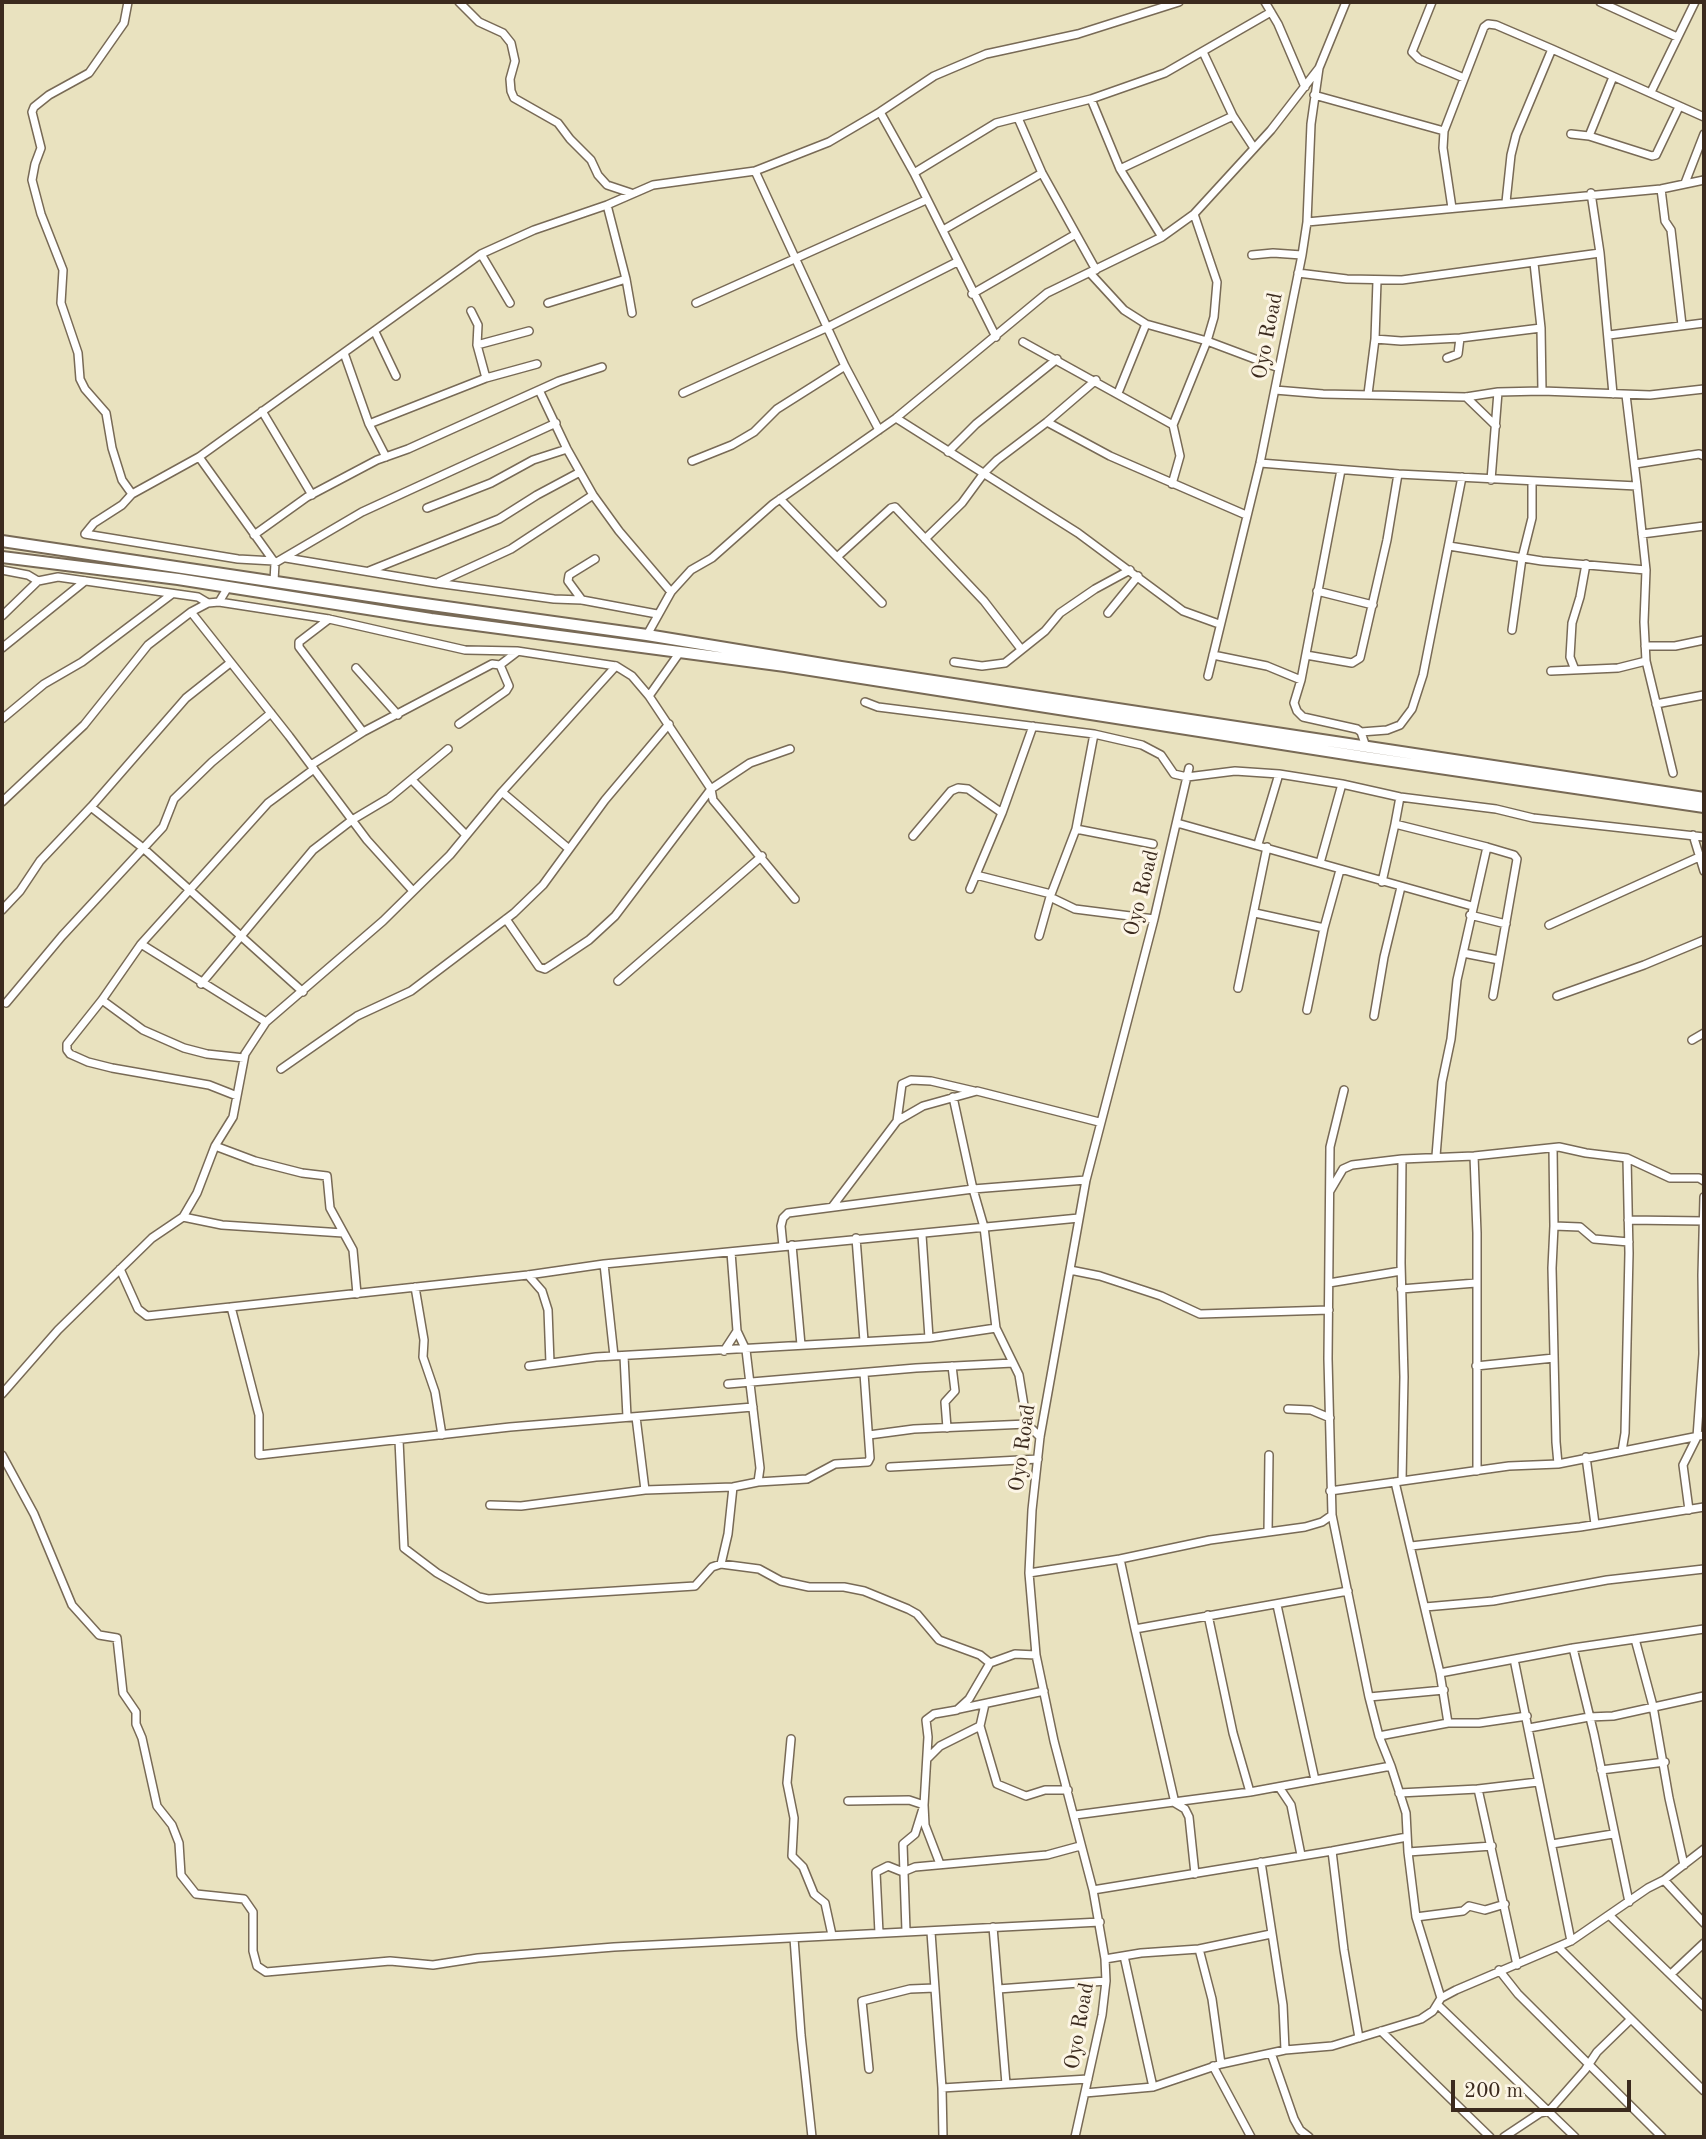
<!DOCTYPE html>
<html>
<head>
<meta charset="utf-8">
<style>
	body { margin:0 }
	#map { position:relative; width:1706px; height:2139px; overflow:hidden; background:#e9e2bf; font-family:"Old Standard TT",serif }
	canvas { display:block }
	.frame { position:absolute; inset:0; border:4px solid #3b2a1e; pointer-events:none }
	.scale { position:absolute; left:1451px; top:2080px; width:180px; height:32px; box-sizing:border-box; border:4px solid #3b2a1e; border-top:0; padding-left:9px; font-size:21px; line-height:24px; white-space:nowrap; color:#3b2a1e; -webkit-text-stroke:5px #fcf5e5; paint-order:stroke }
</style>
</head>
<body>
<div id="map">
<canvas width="1706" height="2139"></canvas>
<div class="frame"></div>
<div class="scale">200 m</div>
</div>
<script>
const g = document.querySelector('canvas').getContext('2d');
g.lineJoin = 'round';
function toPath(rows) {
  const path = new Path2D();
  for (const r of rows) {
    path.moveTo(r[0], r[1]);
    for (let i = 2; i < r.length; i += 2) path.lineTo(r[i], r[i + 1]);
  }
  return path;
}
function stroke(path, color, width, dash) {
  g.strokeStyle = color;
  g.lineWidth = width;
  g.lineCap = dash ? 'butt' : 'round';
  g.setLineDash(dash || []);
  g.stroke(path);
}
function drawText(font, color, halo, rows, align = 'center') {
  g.font = font + ' "Old Standard TT",serif';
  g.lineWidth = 6;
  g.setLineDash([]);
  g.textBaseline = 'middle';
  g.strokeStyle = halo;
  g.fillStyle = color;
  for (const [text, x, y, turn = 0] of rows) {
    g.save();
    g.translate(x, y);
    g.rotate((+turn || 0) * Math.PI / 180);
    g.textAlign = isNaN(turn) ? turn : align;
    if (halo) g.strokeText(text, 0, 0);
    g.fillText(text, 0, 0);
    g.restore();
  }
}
const minor = toPath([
	[128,2,124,23,89,73,49,95,34,107,32,112,41,148,35,164,32,180,41,214,63,270,61,303,78,353,80,379,85,389,106,413,112,448,122,480,132,494],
	[459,2,479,22,503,33,511,43,515,61,510,79,511,91,514,98,558,123,570,139,591,160,598,175,607,185,631,193],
	[1265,2,1278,24,1305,87],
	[1432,2,1412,52,1419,59,1464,78],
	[1600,2,1677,37],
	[1203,52,1233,116,1254,148],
	[1651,92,1695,2],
	[1314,95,1444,131],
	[1091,99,1120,169,1162,237],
	[880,112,914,173,996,337],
	[1018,118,1042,173,1096,270],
	[1571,134,1589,136,1652,156,1656,155,1679,107],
	[1589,136,1613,77],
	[1120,169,1233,116],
	[755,171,845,366,879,430],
	[914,173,996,123,1091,99,1165,73,1271,12],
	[1685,183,1704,134],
	[1661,189,1665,221,1671,230,1682,325],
	[1591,193,1600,253,1613,394],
	[1506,202,1511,155,1516,135,1552,49],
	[607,205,626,279,632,313],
	[1452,208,1443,148,1444,131,1484,27,1488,24,1496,25,1552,49,1704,117],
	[1307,222,1661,189,1704,180],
	[943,230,1042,173],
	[481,254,510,303],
	[1252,255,1273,253,1302,255],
	[1534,263,1541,328,1542,391],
	[1090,273,1124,310,1146,324,1207,341,1279,368],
	[1298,273,1347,279,1402,280,1600,253],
	[972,294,1076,234],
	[548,303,626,279],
	[696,303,926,200],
	[471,311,478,325,477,345,486,378],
	[375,332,396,376],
	[1609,335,1704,323],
	[1375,339,1401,341,1460,338,1541,328],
	[1023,342,1173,425],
	[477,345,529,331],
	[344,353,369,424,386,457],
	[1447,358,1458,354,1460,338],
	[539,390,567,449,593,495,619,531,671,592],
	[1275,390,1323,394,1466,397,1498,392,1542,391,1650,395,1704,389],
	[683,393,828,327,957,262],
	[1118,393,1146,324],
	[1368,394,1375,339,1377,281],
	[1626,395,1637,486],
	[1466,397,1496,426],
	[262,411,312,495],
	[896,418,1078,533,1183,611,1219,624],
	[1047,422,1110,456,1246,515],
	[369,424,486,378,537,364],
	[948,452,976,424,1057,359],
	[199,457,275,563,274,581],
	[692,461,732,445,754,432,777,409,845,366],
	[1260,463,1398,474,1637,486,1646,570,1644,622,1646,661,1673,773],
	[1635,464,1699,454,1704,456],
	[1341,470,1301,680,1294,703,1297,711,1303,717,1357,729,1361,732,1366,747],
	[1491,480,1498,392],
	[1172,484,1180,456,1173,425,1207,341,1214,317,1217,282,1194,214],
	[780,499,882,603],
	[427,508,491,483,533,460,567,449],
	[1642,534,1704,526],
	[254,535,307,497,377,460,408,449,559,381,602,367],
	[925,539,962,503,984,473,997,460,1047,422,1096,380],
	[1449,546,1542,561,1646,570],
	[837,557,891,508,895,507,984,601,1021,649],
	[286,558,436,583,554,599,582,600,657,614],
	[274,561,238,559,85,534,94,523,122,505,132,494,199,457,481,254,534,230,607,205,653,185,755,171,829,142,880,112,934,76,986,54,1078,34,1179,2],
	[275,563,362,512,556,423],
	[2,570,28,575,38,581],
	[369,571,499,519,537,495,580,472],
	[439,582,511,549,593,495],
	[228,587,219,602,329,619,465,650,517,651,616,666,632,676,649,696,711,789,713,800,795,899],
	[1317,591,1373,605],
	[582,600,568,581,569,575,595,559],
	[191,612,289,736,367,840,413,891],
	[1108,613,1138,576],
	[2,616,38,581,58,577,198,597,208,603],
	[329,619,299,642,299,647,363,732],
	[1512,630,1522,558,1532,518,1532,481],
	[647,635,671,592,691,570,712,558,773,504,896,418,1047,293,1162,237,1194,214,1271,130,1319,68],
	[1645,646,1675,646,1704,640],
	[2,648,85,581],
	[1213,655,1267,666,1301,680],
	[1306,655,1352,663,1360,658,1387,540,1398,474],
	[954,662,982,666,1005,663,1045,631,1060,613,1095,589,1130,570],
	[356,668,398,715],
	[1575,670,1570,657,1572,623,1580,597,1586,564],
	[1551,671,1618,668,1646,661],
	[1208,676,1260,463,1302,255,1307,222,1311,124,1319,68,1346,2],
	[649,696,680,652],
	[865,702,878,707,1094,734,1142,745,1161,755,1174,774,1187,777,1235,771,1279,774,1342,784,1400,797,1496,809,1533,818,1704,837],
	[1656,704,1704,695],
	[2,719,44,684,82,662,172,594],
	[459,724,506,691,509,686,500,665],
	[1361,732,1387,730,1400,725,1412,709,1423,675,1462,477],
	[311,765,363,732,492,664,500,665,517,652],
	[412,780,466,835],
	[502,792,569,849],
	[1400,797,1395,824,1487,847,1514,855,1517,859,1493,996],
	[2,802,84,725,148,645,191,612,208,603,219,602],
	[91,807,143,848,303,992],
	[1177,823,1472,906],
	[1076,829,1153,844],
	[1693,835,1704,871],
	[913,836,951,791,958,788,968,789,1002,813],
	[1258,844,1279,774],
	[1320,863,1342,784],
	[976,875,1051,894],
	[1382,882,1395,824],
	[970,889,1002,813,1033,726],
	[1050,897,1075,909,1154,919],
	[2,910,20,891,40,861,91,807,186,698,230,663],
	[1255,913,1324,928],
	[1470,915,1506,924],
	[506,919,539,967,545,969,553,964,589,940,615,916,711,789,750,763,790,749],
	[1549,925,1699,857],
	[1039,936,1050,897,1076,829,1094,734],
	[141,944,266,1022],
	[1463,953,1499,960],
	[618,981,762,856],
	[201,984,313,850,352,820,389,798,448,749],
	[1238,988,1267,847],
	[1557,996,1644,965,1704,940],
	[102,1000,143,1030,184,1048,207,1054,244,1058],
	[6,1003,62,936,163,827,174,799,212,762,271,713],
	[1307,1010,1324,928,1340,870],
	[1374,1016,1384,957,1401,887],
	[1692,1040,1704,1033],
	[281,1069,357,1016,411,991,514,913,543,885,605,800,669,724],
	[237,1096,209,1085,112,1068,88,1062,70,1054,67,1050,67,1044,102,1000,141,944,268,803,314,769],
	[953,1097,973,1189,984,1227,996,1328,1019,1375,1027,1424,1040,1437],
	[897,1121,902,1084,911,1080,931,1081,974,1091],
	[215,1146,255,1161,302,1173,327,1176,330,1208,353,1250,357,1294],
	[1553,1148,1554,1226,1552,1268,1556,1442,1558,1464],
	[1436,1156,1442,1082,1451,1039,1457,980,1487,847],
	[1474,1156,1477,1233,1477,1471],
	[1330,1191,1343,1169,1352,1165,1402,1159,1474,1156,1559,1147,1586,1153,1627,1158,1670,1178,1699,1178,1704,1181],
	[832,1207,897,1121,923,1106,977,1091,1099,1122],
	[183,1217,222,1225,343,1233],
	[1628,1220,1704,1221],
	[1554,1226,1580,1227,1594,1239,1629,1242],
	[922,1235,929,1338],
	[856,1238,864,1341],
	[792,1245,801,1345],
	[783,1246,781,1226,783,1218,788,1213,973,1189,1086,1180],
	[731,1252,737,1331,746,1350,760,1468,758,1482],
	[604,1264,614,1356],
	[120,1269,138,1309,147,1316,528,1275,604,1264,1079,1218],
	[1070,1270,1100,1276,1161,1296,1200,1314,1329,1310],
	[528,1275,542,1291,548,1310,550,1363],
	[1329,1283,1401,1271],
	[415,1287,424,1340,423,1357,435,1392,442,1435],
	[1401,1289,1476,1283],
	[231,1307,259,1415,259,1455,510,1427,753,1407],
	[724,1351,737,1331],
	[624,1356,627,1417],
	[529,1366,596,1357,929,1338,996,1328],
	[1476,1366,1554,1358],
	[728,1384,916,1368,1013,1363],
	[2,1394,58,1330,152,1238,183,1217,197,1193,215,1146,233,1117,245,1054,266,1022,383,921,450,855,502,792,616,666],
	[1288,1409,1311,1410,1330,1418],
	[636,1417,645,1490],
	[947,1428,945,1402,955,1391,952,1366],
	[869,1435,914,1429,1027,1424],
	[399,1440,404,1548,437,1573,479,1597,488,1599,695,1586,712,1567,721,1564,759,1569,781,1581,809,1587,844,1587,864,1591,908,1609,917,1614,939,1640,980,1655,990,1663,1015,1654,1036,1655],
	[1622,1451,1625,1433,1629,1253,1627,1158],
	[2,1455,34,1514,72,1605,99,1635,117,1638,123,1693,136,1712,136,1724,142,1738,157,1806,172,1825,179,1843,181,1875,196,1894,244,1899,253,1912,253,1951,257,1966,266,1972,390,1961,433,1965,478,1958,614,1947,1100,1922],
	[1586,1457,1595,1524],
	[890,1467,1038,1459],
	[1402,1481,1509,1466,1558,1464,1704,1435],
	[1395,1482,1440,1673,1448,1723],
	[1330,1491,1402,1481,1404,1377,1401,1263,1402,1159],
	[490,1505,521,1506,645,1490,733,1487,758,1482,807,1479,835,1464,868,1462,870,1458,864,1373],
	[1689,1510,1683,1465,1697,1437,1703,1354,1702,1275,1704,1197],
	[1332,1515,1369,1697,1379,1736,1391,1766,1406,1813,1408,1852,1416,1917,1441,1998],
	[1268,1532,1269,1455],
	[1411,1546,1580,1527,1704,1507],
	[1120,1559,1135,1629,1348,1591],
	[721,1564,728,1534,733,1487],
	[1029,1573,1120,1559,1210,1540,1305,1527,1322,1522,1332,1515,1328,1359,1330,1147,1344,1090],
	[1277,1605,1315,1780],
	[1425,1607,1493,1601,1607,1580,1704,1569],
	[1208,1615,1233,1733,1250,1792],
	[1135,1629,1175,1803,1185,1809,1189,1817,1195,1874],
	[1635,1639,1653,1706,1669,1798,1684,1865],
	[1573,1648,1594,1734,1629,1902],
	[1515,1664,1571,1941],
	[1440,1673,1573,1648,1704,1629],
	[1369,1697,1444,1690],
	[985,1704,980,1726,997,1784,1026,1796,1045,1790,1068,1790],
	[959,1709,1044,1691],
	[1529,1728,1589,1717,1613,1716,1704,1696],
	[1379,1736,1448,1723,1479,1723,1527,1716],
	[791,1739,787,1783,794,1818,792,1856,803,1867,814,1894,825,1903,832,1935],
	[928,1758,940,1746,980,1726],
	[1601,1770,1665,1762],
	[1279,1787,1291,1805,1301,1855],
	[1478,1789,1517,1965],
	[1399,1793,1478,1789,1538,1782],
	[848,1801,909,1800,924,1805,925,1825,940,1864],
	[1075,1815,1250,1792,1391,1766],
	[1552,1844,1613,1834],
	[1332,1851,1344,1950,1359,2038],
	[1408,1852,1492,1846],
	[1261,1862,1283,2005,1285,2050],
	[1664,1880,1704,1923],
	[1093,1890,1332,1851,1407,1837],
	[1609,1915,1704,2007],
	[1416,1917,1463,1911,1469,1906,1485,1910,1505,1904],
	[993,1927,1006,2084],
	[906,1931,903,1844,915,1834,924,1805,928,1737,926,1720,934,1714,957,1710,969,1699,990,1663],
	[931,1932,942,2088,943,2137],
	[879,1933,876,1872,888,1866,903,1872,915,1867,1047,1855,1080,1846],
	[794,1938,801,2035,812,2137],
	[1558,1947,1704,2091],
	[1199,1949,1212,1999,1221,2064],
	[1124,1956,1153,2087],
	[1105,1959,1141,1953,1199,1949,1271,1934],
	[1499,1970,1518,1994,1662,2137],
	[1671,1974,1704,1943],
	[998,1989,1106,1981],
	[1438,2005,1575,2137],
	[1381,2031,1490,2137],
	[1271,2053,1294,2119,1300,2130,1309,2137],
	[1213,2066,1251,2137],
	[869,2069,862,2001,910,1989,935,1988],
	[942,2088,1088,2079],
	[1085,2093,1153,2087,1221,2064,1285,2050,1332,2046,1421,2019,1433,2011,1441,1998,1456,1990,1571,1941,1648,1888,1664,1880,1704,1849],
	[1075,2137,1102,2015,1106,1981,1105,1959,1093,1890,1054,1741,1036,1655,1029,1573,1032,1510,1040,1437,1086,1180,1154,919,1189,768],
	[1504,2137,1540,2113,1549,2111,1585,2070,1597,2052,1631,2019]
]);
const highway = toPath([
	[2,541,403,601,647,635,841,667,1704,798],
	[2,557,178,579,431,619,785,666,1365,757,1704,807]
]);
stroke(minor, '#786a56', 10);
stroke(highway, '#786a56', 14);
stroke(minor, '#fff', 7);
stroke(highway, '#fff', 10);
drawText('21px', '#3b2a1e', '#fcf5e5', [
	["Oyo Road",1268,336,-79],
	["Oyo Road",1142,893,-76],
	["Oyo Road",1023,1448,-82],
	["Oyo Road",1080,2026,-80]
]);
</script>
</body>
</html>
